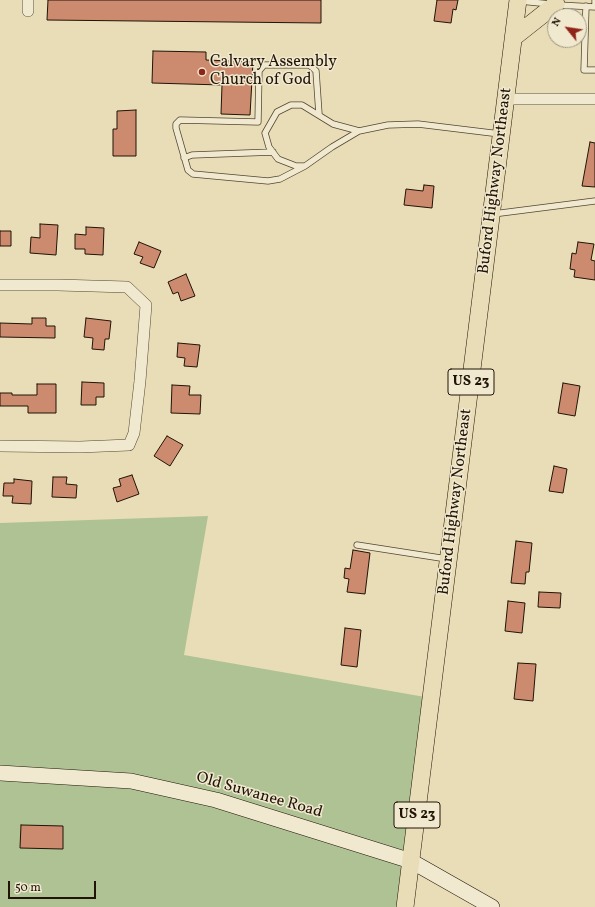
<!DOCTYPE html>
<html>
<head>
<meta charset="utf-8">
<style>
	body { margin:0 }
	#map { position:relative; width:595px; height:907px; overflow:hidden; background:#e8ddb7; font-family:Vollkorn,serif }
	canvas { display:block }
	.north { position:absolute; left:547px; top:8px; width:40px; height:40px; box-sizing:border-box; background:#f0e9d0; border:1px solid #9d937f; border-radius:50%; rotate:300deg; font-size:11px; font-weight:700; line-height:16px; text-align:center; color:#211306 }
	.north::after { content:''; display:block; margin:auto; width:14px; height:18px; background:#8f2418; clip-path:polygon(50% 0,100% 100%,50% 72%,0 100%) }
	.scale { position:absolute; left:8px; top:881px; width:88px; height:18px; box-sizing:border-box; border:2px solid #211306; border-top:0; padding-left:5px; font-size:12px; line-height:14px; white-space:nowrap; color:#211306; -webkit-text-stroke:3px #f0e9d0; paint-order:stroke }
</style>
</head>
<body>
<div id="map">
<canvas width="595" height="907"></canvas>
<div class="north">N</div>
<div class="scale">50 m</div>
</div>
<script>
const g = document.querySelector('canvas').getContext('2d');
g.lineJoin = 'round';
function fill(path, color) {
  g.fillStyle = color;
  g.fill(path, 'evenodd');
}
function toPath(rows) {
  const path = new Path2D();
  for (const r of rows) {
    path.moveTo(r[0], r[1]);
    for (let i = 2; i < r.length; i += 2) path.lineTo(r[i], r[i + 1]);
  }
  return path;
}
function stroke(path, color, width, dash) {
  g.strokeStyle = color;
  g.lineWidth = width;
  g.lineCap = dash ? 'butt' : 'round';
  g.setLineDash(dash || []);
  g.stroke(path);
}
function drawText(font, color, halo, rows, align = 'center') {
  g.font = font + ' Vollkorn,serif';
  g.lineWidth = 3;
  g.setLineDash([]);
  g.textBaseline = 'middle';
  g.strokeStyle = halo;
  g.fillStyle = color;
  for (const [text, x, y, turn = 0] of rows) {
    g.save();
    g.translate(x, y);
    g.rotate((+turn || 0) * Math.PI / 180);
    g.textAlign = isNaN(turn) ? turn : align;
    if (halo) g.strokeText(text, 0, 0);
    g.fillText(text, 0, 0);
    g.restore();
  }
}
fill(toPath([
	[208,516,184,655,425,697,399,907,0,907,0,523]
]), '#afc294');
const building = toPath([
	[48,0,321,0,321,23,47,20,48,0],
	[437,0,458,0,456,10,453,9,451,23,434,21,437,0],
	[153,51,206,52,206,60,253,62,250,115,221,114,222,85,152,83,153,51],
	[136,110,136,156,113,156,113,129,117,129,117,111,136,110],
	[590,142,595,143,595,187,582,186,590,142],
	[424,185,434,186,432,208,404,205,406,189,423,191,424,185],
	[40,224,58,225,56,255,30,253,31,237,40,238,40,224],
	[86,227,104,228,103,255,85,254,85,249,75,249,75,234,86,235,86,227],
	[0,231,11,231,11,246,0,246,0,231],
	[139,242,161,251,154,268,140,263,143,257,134,254,139,242],
	[578,242,594,244,591,260,595,261,595,280,574,277,575,270,570,269,572,253,576,254,578,242],
	[186,274,195,296,181,301,178,292,173,294,168,282,186,274],
	[32,318,46,318,46,326,55,326,55,338,0,337,0,323,32,324,32,318],
	[86,318,111,321,109,339,105,339,104,350,92,349,93,338,84,337,86,318],
	[178,343,200,345,197,367,184,366,185,358,177,357,178,343],
	[82,382,104,383,104,397,96,397,96,405,81,405,82,382],
	[563,383,580,386,575,416,558,413,563,383],
	[37,384,56,384,56,413,28,413,28,406,0,406,0,393,12,393,12,395,37,395,37,384],
	[172,385,190,386,189,395,201,395,200,414,171,413,172,385],
	[167,436,183,445,170,466,154,456,167,436],
	[554,466,567,469,563,493,549,491,554,466],
	[132,475,139,494,117,502,113,488,121,486,119,479,132,475],
	[53,477,67,477,66,484,77,485,76,498,52,497,53,477],
	[14,479,32,481,31,504,12,503,13,496,3,496,4,483,14,483,14,479],
	[516,541,532,543,529,572,526,572,525,584,511,583,516,541],
	[353,550,370,553,365,594,347,592,349,579,344,578,345,568,350,569,353,550],
	[539,592,561,593,560,608,538,607,539,592],
	[508,601,525,603,522,633,505,631,508,601],
	[345,628,361,630,357,667,341,665,345,628],
	[518,663,536,664,533,701,514,699,518,663],
	[21,825,63,826,63,849,20,848,21,825]
]);
fill(building, '#cc8b6e');
stroke(building, '#211306', 1);
const lane = toPath([
	[595,0,595,7],
	[520,1,550,4],
	[558,5,595,7],
	[586,6,584,70,595,70],
	[359,131,333,124,302,105,291,105,277,112,265,133,269,147,278,159,296,166,305,166,332,147,359,131,388,125,418,124,500,134],
	[184,158,192,155,273,152],
	[305,166,280,179,268,181,193,174,188,170,176,128,176,124,180,120,258,122,259,71,264,65,309,65,313,68,316,71,319,114],
	[493,214,595,201],
	[357,545,447,559]
]);
const street = toPath([
	[28,11,28,0],
	[507,99,595,99],
	[0,285,58,285,127,287,146,305,140,381,134,433,129,445,80,447,0,446]
]);
const secondary = toPath([
	[0,773,131,781,216,800,411,861,492,907]
]);
const primary = toPath([
	[513,38,556,4],
	[405,907,518,0]
]);
stroke(lane, '#534632', 7);
stroke(street, '#534632', 12);
stroke(secondary, '#211306', 16);
stroke(primary, '#211306', 18);
stroke(lane, '#f0e9d0', 5.5);
stroke(street, '#f0e9d0', 11);
stroke(secondary, '#f0e9d0', 15);
stroke(primary, '#e8ddb7', 17);
for (const [x, y, r, color] of [
	[202,72,4,"#8f2418"]
]) {
  const dot = new Path2D();
  dot.arc(x, y, r, 0, 2 * Math.PI);
  g.fillStyle = color;
  g.fill(dot);
  stroke(dot, '#f0e9d0', 1.5);
}
for (const [x, y, w] of [
	[471,382,46],
	[417,815,46]
]) {
  const box = new Path2D();
  box.roundRect(x - w / 2, y - 13, w, 26, 3);
  g.fillStyle = '#f0e9d0';
  g.fill(box);
  stroke(box, '#211306', 1);
}
drawText('bold 15px', '#211306', null, [
	["US 23",471,382],
	["US 23",417,815]
]);
drawText('16px', '#211306', '#f0e9d0', [
	["Calvary Assembly",210,63],
	["Church of God",210,81]
], 'left');
drawText('16px', '#211306', '#f0e9d0', [
	["Buford Highway Northeast",496,181,-83],
	["Buford Highway Northeast",456,502,-83],
	["Old Suwanee Road",259,796,16]
]);
</script>
</body>
</html>
